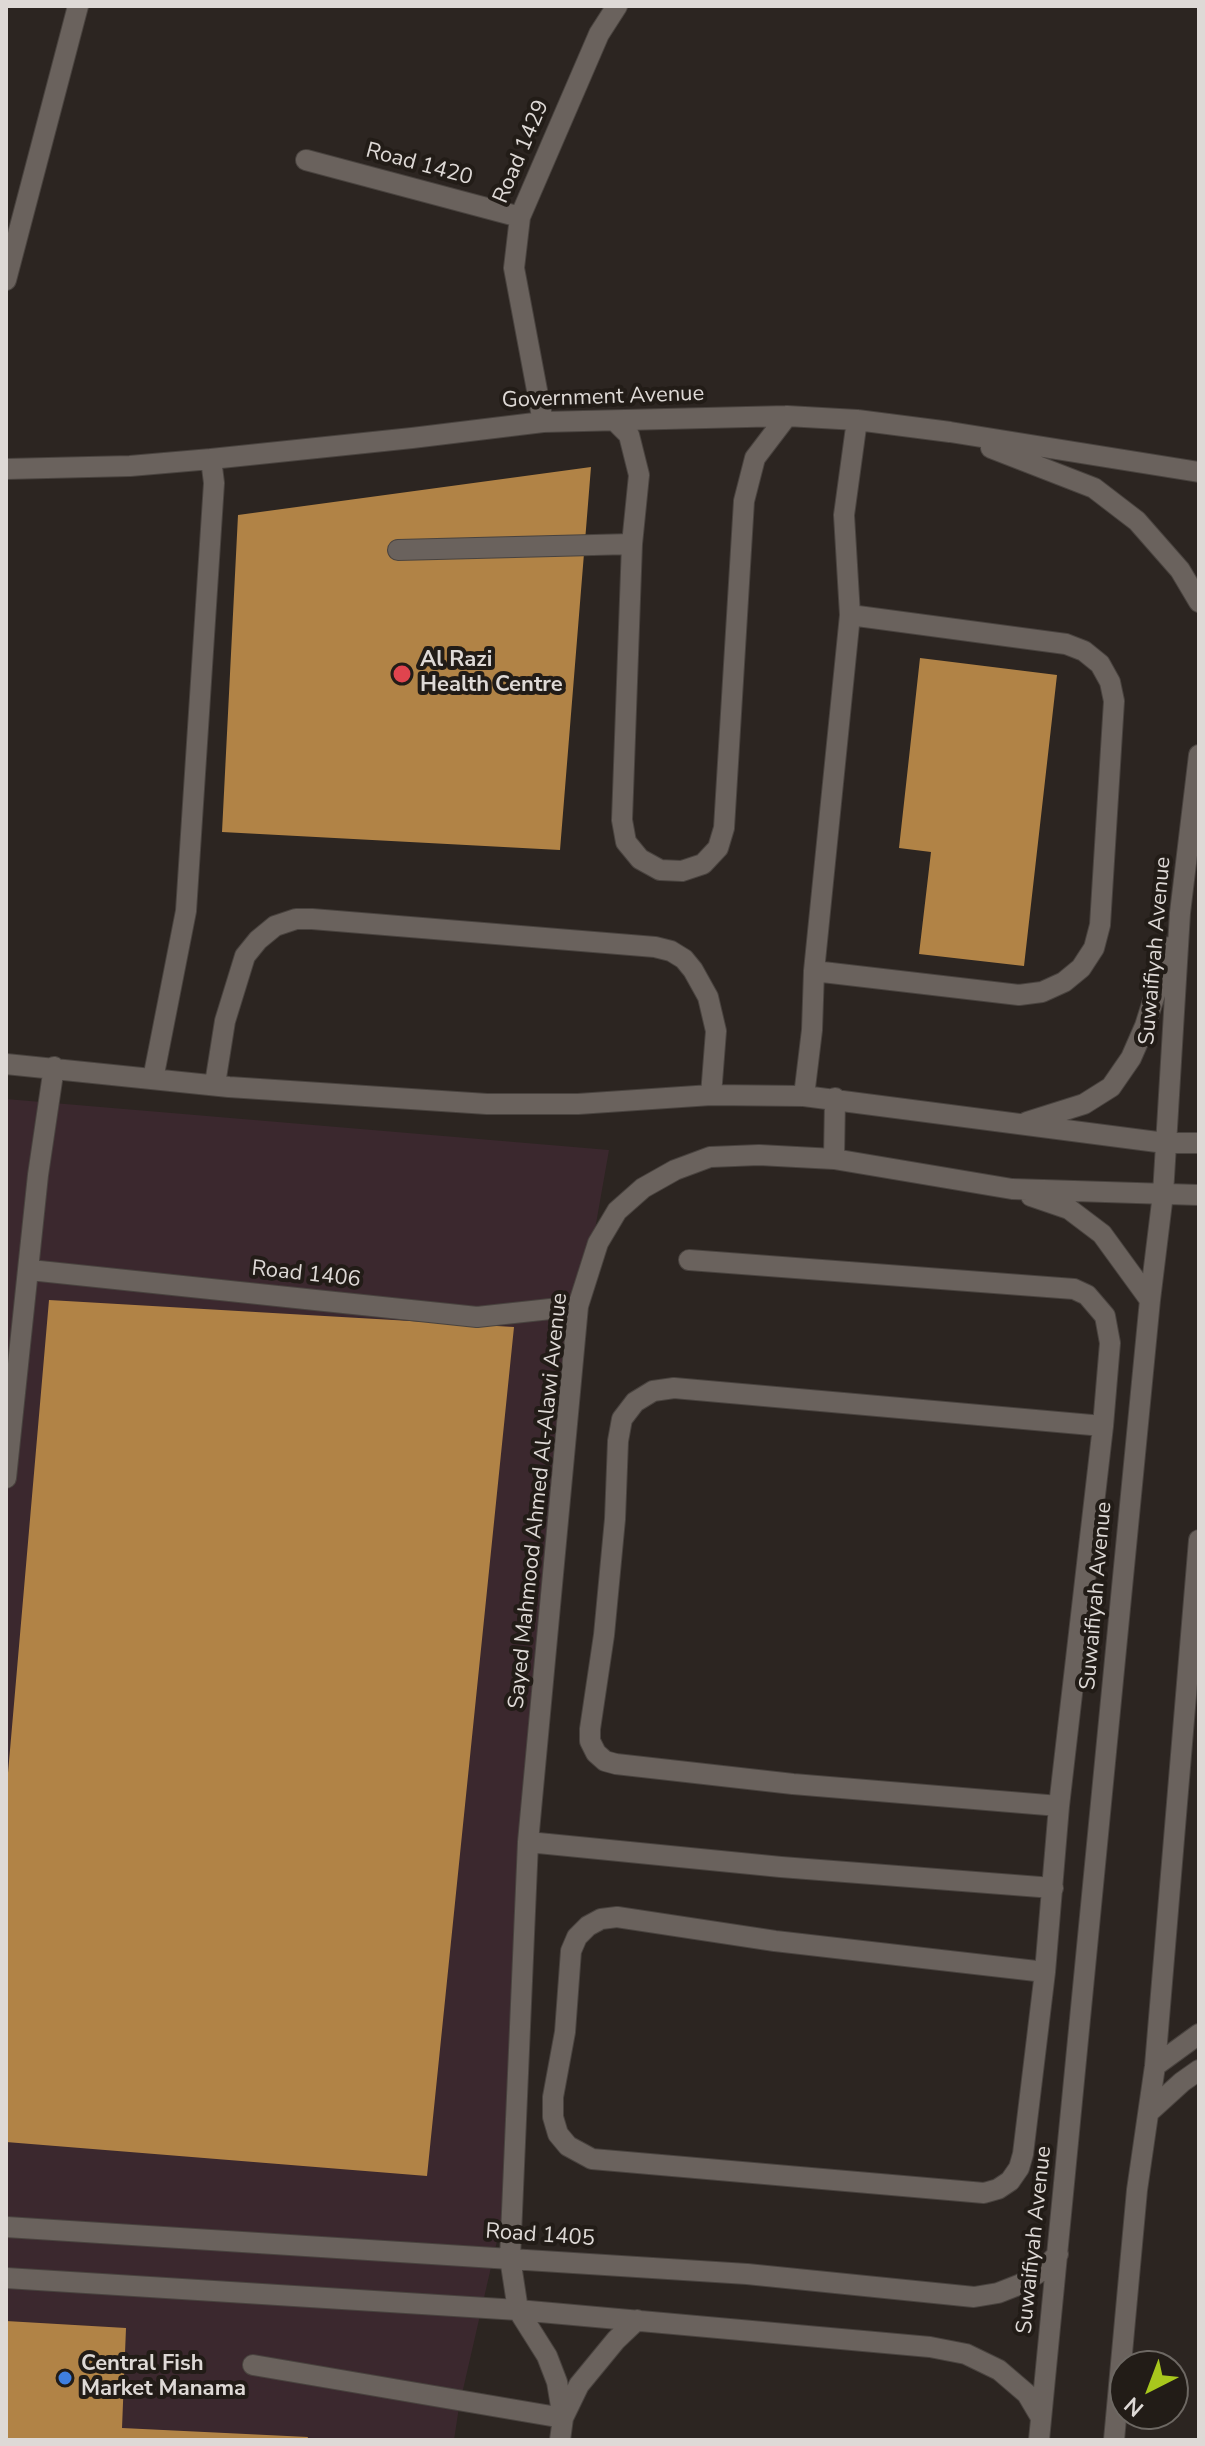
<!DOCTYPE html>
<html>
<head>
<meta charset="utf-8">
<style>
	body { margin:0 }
	#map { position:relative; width:1205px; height:2446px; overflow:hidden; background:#2c2521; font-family:"Nunito Sans",sans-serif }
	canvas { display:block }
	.frame { position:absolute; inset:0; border:8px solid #ded9d6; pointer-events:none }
	.north { position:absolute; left:1109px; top:2350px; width:80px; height:80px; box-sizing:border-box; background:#221c17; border:2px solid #6d6863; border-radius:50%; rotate:222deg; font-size:22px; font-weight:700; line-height:32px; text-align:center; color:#ded9d6 }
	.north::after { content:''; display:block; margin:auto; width:28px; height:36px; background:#a8c71d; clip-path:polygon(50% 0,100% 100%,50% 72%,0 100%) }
</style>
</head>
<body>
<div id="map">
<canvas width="1205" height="2446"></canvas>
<div class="frame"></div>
<div class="north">N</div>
</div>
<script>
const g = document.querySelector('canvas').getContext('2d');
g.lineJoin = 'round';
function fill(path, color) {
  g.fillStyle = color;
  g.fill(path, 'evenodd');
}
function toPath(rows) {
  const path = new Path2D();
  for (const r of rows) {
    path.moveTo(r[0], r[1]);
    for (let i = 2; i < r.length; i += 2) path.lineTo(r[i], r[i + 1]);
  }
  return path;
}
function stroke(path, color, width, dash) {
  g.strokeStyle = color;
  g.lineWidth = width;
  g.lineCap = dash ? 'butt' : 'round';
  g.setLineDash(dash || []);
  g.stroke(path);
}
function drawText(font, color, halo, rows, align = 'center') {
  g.font = font + ' "Nunito Sans",sans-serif';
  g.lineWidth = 8;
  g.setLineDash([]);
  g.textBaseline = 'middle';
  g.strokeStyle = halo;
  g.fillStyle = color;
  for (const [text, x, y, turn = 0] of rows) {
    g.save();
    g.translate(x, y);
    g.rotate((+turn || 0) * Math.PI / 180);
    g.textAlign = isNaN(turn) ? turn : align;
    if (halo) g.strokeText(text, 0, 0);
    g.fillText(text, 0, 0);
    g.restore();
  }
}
fill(toPath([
	[6,1099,609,1150,581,1309,508,2193,459,2407,454,2440,6,2440]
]), '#3b282e');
fill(toPath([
	[591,467,560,850,222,832,238,515],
	[920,658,1057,675,1024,966,919,954,931,852,899,848],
	[49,1300,514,1327,427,2176,6,2142,6,1796],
	[6,2321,126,2328,122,2428,308,2437,307,2440,6,2440]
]), '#b18346');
const minor = toPath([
	[306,160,520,217],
	[6,280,78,6],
	[615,421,629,435,639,475,632,544,622,820,626,842,640,859,660,870,682,871,703,864,718,848,724,828,744,501,755,458,787,416],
	[543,422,514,268,520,217,599,34,617,6],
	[991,448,1094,488,1137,521,1180,570,1199,602],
	[6,469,130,466,211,459,412,438,543,422,787,416,857,420,950,432,1199,472],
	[398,550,632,544],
	[814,971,1019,995,1042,992,1064,982,1081,968,1094,948,1100,925,1114,701,1110,682,1100,664,1084,651,1066,644,850,615],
	[6,1064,229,1087,487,1104,578,1104,711,1095,804,1096,1165,1143,1199,1143],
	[153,1079,186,911,214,483,211,459],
	[215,1084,225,1021,245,956,258,940,275,926,296,919,312,919,655,947,671,951,684,959,693,970,708,997,716,1031,711,1095],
	[804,1096,812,1030,814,971,850,615,844,515,857,420],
	[1027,1122,1084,1104,1111,1087,1131,1058,1145,1026,1170,947],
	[834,1159,835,1098],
	[1031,1196,1069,1209,1102,1234,1150,1300],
	[689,1260,1074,1289,1087,1295,1105,1316,1110,1343,1103,1426,1059,1806,1045,1972,1023,2154,1019,2168,1010,2181,998,2189,984,2193,592,2159,568,2146,558,2134,553,2117,553,2097,565,2032,571,1951,577,1937,588,1926,601,1919,617,1917,775,1941,1045,1972],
	[30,1270,477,1317,578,1306],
	[6,1478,38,1175,54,1067],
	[1059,1806,793,1784,616,1764,605,1761,596,1753,590,1741,590,1729,604,1635,615,1519,618,1441,622,1419,635,1402,653,1391,674,1388,1103,1426],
	[528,1842,781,1867,1053,1888],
	[1155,2066,1199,2034],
	[1149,2112,1182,2082,1199,2070],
	[6,2227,747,2274,974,2297,998,2293,1021,2284,1041,2271,1058,2254],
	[6,2278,518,2310,930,2347,966,2354,999,2370,1027,2394,1040,2416],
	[253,2365,563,2418],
	[563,2418,557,2382,547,2356,518,2310,510,2258,528,1842,578,1306,598,1243,617,1211,643,1188,675,1170,710,1157,759,1155,834,1159,1012,1189,1199,1195],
	[560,2440,563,2418,579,2385,616,2340,637,2320],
	[1039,2440,1150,1300,1163,1194,1180,913,1199,755],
	[1114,2440,1137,2190,1155,2066,1199,1540]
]);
stroke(minor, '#49433f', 22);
stroke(minor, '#6a625d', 20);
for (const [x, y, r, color] of [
	[402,674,10,"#e0444e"],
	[65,2378,8,"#3f7fe0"]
]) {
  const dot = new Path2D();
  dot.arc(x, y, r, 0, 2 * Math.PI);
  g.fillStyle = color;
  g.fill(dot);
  stroke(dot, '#221c17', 3);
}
drawText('22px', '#ded9d6', '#221c17', [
	["Road 1429",522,152,-67],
	["Road 1420",419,165,15],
	["Government Avenue",603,398,-2],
	["Suwaifiyah Avenue",1156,951,-85],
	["Road 1406",306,1275,6],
	["Sayed Mahmood Ahmed Al-Alawi Avenue",539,1501,-84],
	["Suwaifiyah Avenue",1097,1596,-85],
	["Road 1405",540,2236,4],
	["Suwaifiyah Avenue",1035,2240,-84]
]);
drawText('bold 22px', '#ded9d6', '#221c17', [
	["Al Razi",420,661],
	["Health Centre",420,686],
	["Central Fish",81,2365],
	["Market Manama",81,2390]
], 'left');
</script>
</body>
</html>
